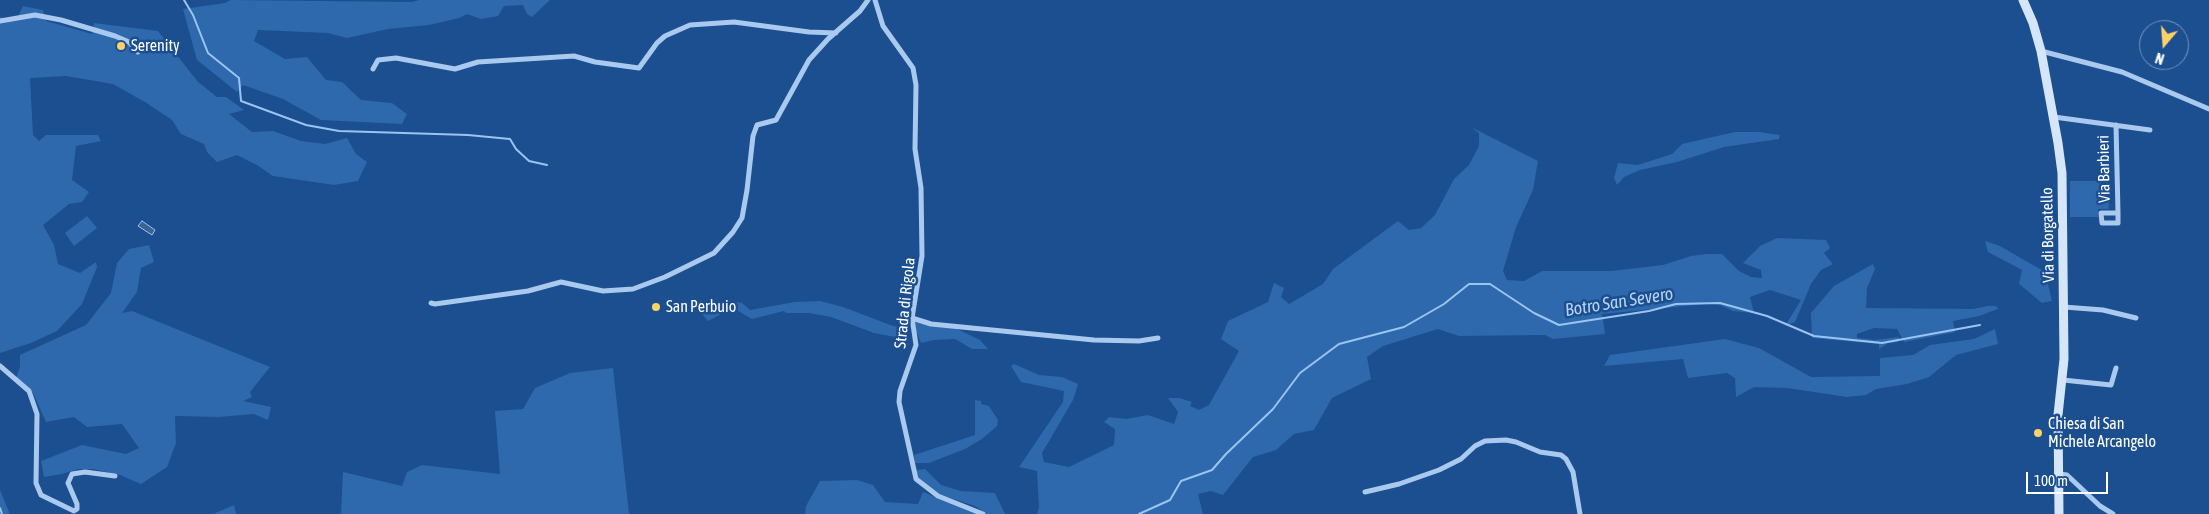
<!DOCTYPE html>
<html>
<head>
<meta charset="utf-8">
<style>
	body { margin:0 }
	#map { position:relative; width:2209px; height:514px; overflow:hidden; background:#1b4f8f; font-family:"Asap Condensed",sans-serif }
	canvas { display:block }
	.north { position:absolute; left:2139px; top:20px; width:50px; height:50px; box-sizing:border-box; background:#1b4f8f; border:1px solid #7695bc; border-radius:50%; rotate:198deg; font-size:14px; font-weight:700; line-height:20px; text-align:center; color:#fff }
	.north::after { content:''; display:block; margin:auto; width:18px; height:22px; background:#ffd166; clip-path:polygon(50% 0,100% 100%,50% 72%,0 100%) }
	.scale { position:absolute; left:2026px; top:472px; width:82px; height:22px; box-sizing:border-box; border:2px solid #fff; border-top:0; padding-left:6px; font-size:15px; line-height:18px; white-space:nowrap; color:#fff; -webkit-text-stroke:4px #1b4f8f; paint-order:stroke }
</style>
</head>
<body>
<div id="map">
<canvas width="2209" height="514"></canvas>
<div class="north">N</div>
<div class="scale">100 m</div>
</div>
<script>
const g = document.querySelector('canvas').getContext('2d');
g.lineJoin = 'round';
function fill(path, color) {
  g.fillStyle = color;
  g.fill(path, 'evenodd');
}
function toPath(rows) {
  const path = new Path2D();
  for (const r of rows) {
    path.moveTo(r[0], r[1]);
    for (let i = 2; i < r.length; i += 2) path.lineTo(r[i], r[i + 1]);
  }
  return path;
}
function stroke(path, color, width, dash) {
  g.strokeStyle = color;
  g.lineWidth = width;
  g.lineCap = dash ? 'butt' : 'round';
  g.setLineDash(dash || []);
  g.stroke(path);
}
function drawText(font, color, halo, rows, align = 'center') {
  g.font = font + ' "Asap Condensed",sans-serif';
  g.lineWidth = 5;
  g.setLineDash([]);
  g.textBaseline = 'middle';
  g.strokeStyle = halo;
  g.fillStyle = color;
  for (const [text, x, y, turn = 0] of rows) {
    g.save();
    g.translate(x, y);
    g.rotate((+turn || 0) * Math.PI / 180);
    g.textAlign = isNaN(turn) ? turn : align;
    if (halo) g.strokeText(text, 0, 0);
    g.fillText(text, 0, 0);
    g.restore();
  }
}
fill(toPath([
	[231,0,412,2,419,0,550,0,532,17,527,14,523,5,504,6,498,16,481,19,467,14,459,18,429,25,388,29,347,38,328,33,258,30,254,41,285,59,307,57,326,80,342,82,361,100,392,103,407,114,402,124,321,120,283,99,243,85,237,92,197,60,183,9,225,3],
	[23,6,43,10,46,21,92,34,94,23,158,31,198,82,217,97,226,97,244,110,229,114,252,132,273,131,301,141,325,144,347,138,356,154,367,162,358,181,334,185,273,176,257,165,237,155,217,162,207,152,204,144,181,134,172,120,145,102,113,84,66,76,30,78,33,135,39,141,46,135,98,135,101,141,76,146,72,180,89,192,82,202,69,204,43,225,54,245,58,264,80,273,96,262,97,267,82,304,57,331,31,343,0,353,0,17,16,21],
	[1471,127,1538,161,1533,190,1516,227,1503,271,1507,280,1524,281,1542,271,1612,271,1663,265,1691,256,1707,254,1722,254,1739,271,1751,277,1762,278,1761,270,1743,263,1760,246,1777,238,1826,240,1830,248,1824,253,1833,264,1821,270,1811,284,1795,322,1785,326,1801,300,1770,290,1750,297,1754,313,1733,311,1716,303,1602,314,1605,334,1553,339,1545,335,1459,336,1438,329,1383,346,1367,357,1371,379,1332,398,1314,430,1294,434,1276,450,1253,457,1223,495,1211,491,1198,494,1203,514,1037,514,1039,507,1037,471,1019,467,1063,402,1064,391,1021,382,1011,366,1014,364,1039,375,1062,377,1078,384,1073,400,1042,453,1044,462,1069,467,1114,445,1115,429,1104,422,1109,417,1126,419,1148,415,1174,424,1178,412,1168,398,1179,398,1192,402,1190,406,1199,410,1209,405,1239,351,1221,339,1228,321,1268,302,1274,283,1284,288,1281,297,1289,304,1323,284,1333,269,1398,221,1409,230,1421,228,1435,215,1454,179,1469,165,1479,146,1479,133],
	[1735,132,1759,132,1780,135,1779,139,1724,147,1677,162,1640,170,1624,177,1617,185,1614,178,1618,163,1638,165,1672,154,1682,144],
	[2070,181,2108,181,2109,209,2098,209,2098,217,2070,217],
	[87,216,97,228,74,246,65,233],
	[1985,241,2000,246,2045,272,2052,301,2042,303,2019,284,2022,270,1988,252],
	[149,245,154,262,141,268,137,292,122,313,132,311,270,367,250,392,252,397,243,401,271,407,268,420,254,414,219,417,175,416,176,443,167,467,141,484,120,475,93,469,78,469,62,474,44,477,41,461,82,445,126,454,139,448,122,424,87,427,74,417,46,422,33,393,16,378,20,367,20,355,86,325,111,293,117,263,129,249],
	[1873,264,1875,269,1867,288,1866,308,1973,309,1988,306,1996,306,1998,309,1979,316,1953,321,1955,332,1904,342,1897,329,1874,328,1857,334,1857,338,1875,340,1899,337,1898,342,1888,343,1879,349,1879,344,1812,338,1811,313,1834,286],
	[731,301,742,303,750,310,795,302,820,301,843,307,893,326,906,328,907,338,900,344,895,337,874,333,831,317,809,313,786,313,784,311,752,319,733,308,708,321,702,314],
	[915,321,955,328,980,340,988,349,972,349,955,339,934,340,921,343,916,331],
	[1995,329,1998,344,1956,355,1929,377,1907,384,1876,389,1866,395,1847,397,1787,388,1754,387,1736,397,1735,378,1727,373,1688,378,1683,359,1604,366,1610,355,1725,339,1759,348,1811,377,1880,376,1880,358,1913,355,1930,345,1974,339],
	[613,368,629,514,341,514,343,472,402,486,407,472,422,465,500,474,495,411,523,409,535,388,570,373],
	[975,400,981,401,981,404,989,406,998,420,997,426,982,439,965,449,929,463,915,463,914,455,975,435],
	[925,469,941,485,961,491,995,493,1005,514,987,514,975,506,935,493,917,477,917,470],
	[857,480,873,485,885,502,918,504,923,492,976,514,805,514,806,506,820,481],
	[0,490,9,512,9,514,0,514],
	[234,505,236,514,213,514]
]), '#2e69ad');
const water = toPath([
	[142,221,155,230,152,235,138,226,142,221]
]);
fill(water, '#3c6290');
stroke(water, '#9cc4f0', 1);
stroke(toPath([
	[184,0,193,15,208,53,239,78,241,101,306,125,339,131,468,135,510,139,516,149,529,161,547,165],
	[0,508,2,514],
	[1139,514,1170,500,1181,481,1212,470,1226,454,1273,409,1300,373,1339,344,1404,327,1444,304,1469,284,1490,284,1534,313,1559,325,1649,311,1676,304,1720,303,1767,316,1814,336,1882,343,1980,325]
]), '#9cc4f0', 2);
stroke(toPath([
	[875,0,883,26,913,68,916,85,915,149,921,188,922,256,912,318,916,345,900,391,899,402,916,479,938,496,983,514],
	[0,21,35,15,61,20,115,36,129,42,138,52],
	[2041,51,2122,72,2209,109],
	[373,69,378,60,396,58,455,69,478,62,574,56,595,62,639,68,657,43,665,36,690,25,734,22,809,32,836,33],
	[2054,117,2150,130],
	[2116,125,2118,213,2118,223,2102,223,2101,213,2118,213],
	[431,303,435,304,528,291,561,282,603,291,633,289,665,277,714,253,733,232,742,218,747,190,753,136,757,125,776,120,809,60,828,39,860,11,868,0],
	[2064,307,2103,310,2136,318],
	[912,318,931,324,1094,340,1139,341,1158,338],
	[0,366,29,391,37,414,36,483,41,495,74,511,77,509,77,504,68,483,72,474,85,472,115,476],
	[2063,380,2111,385,2116,368],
	[2059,474,2067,475,2100,506,2113,514],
	[1365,492,1399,484,1439,470,1461,459,1475,446,1485,441,1506,440,1516,442,1540,452,1561,455,1566,459,1573,472,1580,514]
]), '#a9c9ee', 5);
stroke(toPath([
	[2023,0,2033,23,2041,51,2058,143,2062,173,2064,359,2058,415,2059,514]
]), '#d6e6fa', 9);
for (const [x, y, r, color] of [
	[121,46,5,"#ffd166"],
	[656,307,5,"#ffd166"],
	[2038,433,5,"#ffd166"]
]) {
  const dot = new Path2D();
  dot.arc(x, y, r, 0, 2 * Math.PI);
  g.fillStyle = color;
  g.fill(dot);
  stroke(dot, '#1b4f8f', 2);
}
drawText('16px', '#fff', '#1b4f8f', [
	["Serenity",131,46],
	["San Perbuio",666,307],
	["Chiesa di San",2048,424],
	["Michele Arcangelo",2048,442]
], 'left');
drawText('16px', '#fff', '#1b4f8f', [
	["Via Barbieri",2104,169,-91],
	["Via di Borgatello",2048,235,-91],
	["Strada di Rigola",905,303,-84]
]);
drawText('italic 18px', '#b5d3f5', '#1b4f8f', [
	["Botro San Severo",1619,302,-9]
]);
</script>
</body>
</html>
